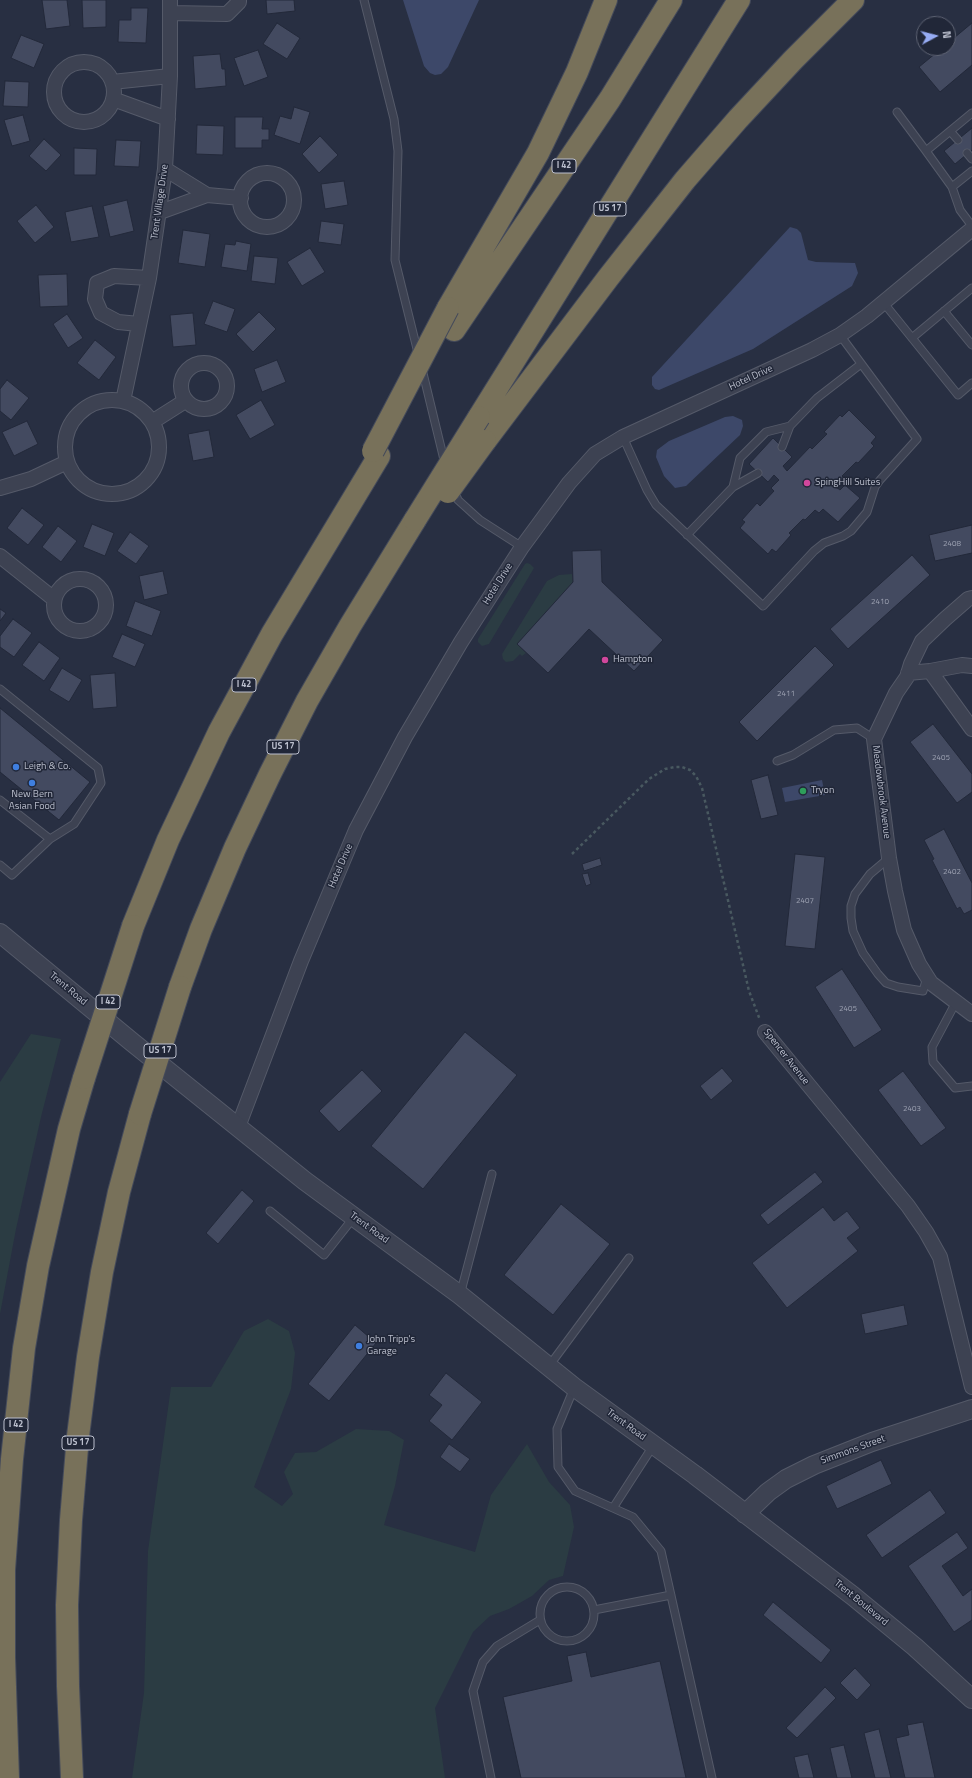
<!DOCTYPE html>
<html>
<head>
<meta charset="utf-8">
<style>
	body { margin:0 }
	#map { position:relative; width:972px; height:1778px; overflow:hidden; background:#282f42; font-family:"Titillium Web",sans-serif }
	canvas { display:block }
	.north { position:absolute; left:916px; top:16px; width:40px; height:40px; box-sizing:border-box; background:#212738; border:1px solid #5e6373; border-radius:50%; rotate:83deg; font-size:11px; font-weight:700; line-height:16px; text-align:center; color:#babecc }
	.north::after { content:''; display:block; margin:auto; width:14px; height:18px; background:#97acf4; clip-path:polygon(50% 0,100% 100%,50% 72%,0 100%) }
</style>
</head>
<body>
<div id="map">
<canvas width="972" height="1778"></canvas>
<div class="north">N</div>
</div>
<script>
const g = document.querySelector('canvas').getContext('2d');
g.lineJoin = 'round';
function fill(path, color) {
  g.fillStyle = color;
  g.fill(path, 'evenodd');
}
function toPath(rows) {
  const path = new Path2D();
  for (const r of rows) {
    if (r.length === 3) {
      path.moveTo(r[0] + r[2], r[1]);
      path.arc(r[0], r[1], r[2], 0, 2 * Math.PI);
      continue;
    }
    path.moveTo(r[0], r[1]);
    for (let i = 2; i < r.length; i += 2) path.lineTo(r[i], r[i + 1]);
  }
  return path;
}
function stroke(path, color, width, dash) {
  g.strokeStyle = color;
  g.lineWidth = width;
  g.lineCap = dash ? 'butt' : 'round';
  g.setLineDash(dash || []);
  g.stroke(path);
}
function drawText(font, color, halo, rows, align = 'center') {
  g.font = font + ' "Titillium Web",sans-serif';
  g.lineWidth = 3;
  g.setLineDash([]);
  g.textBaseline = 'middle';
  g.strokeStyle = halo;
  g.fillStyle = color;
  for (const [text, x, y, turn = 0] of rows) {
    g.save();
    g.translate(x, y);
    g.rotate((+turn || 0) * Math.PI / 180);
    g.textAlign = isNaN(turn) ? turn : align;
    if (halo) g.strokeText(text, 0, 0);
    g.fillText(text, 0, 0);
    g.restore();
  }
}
fill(toPath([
	[527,563,530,564,534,568,489,644,482,646,478,642,478,639,525,564],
	[572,574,573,582,517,644,526,653,522,656,520,654,513,661,506,662,503,659,502,654,547,581,559,575],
	[31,1034,61,1039,41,1117,16,1229,0,1314,0,1082],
	[268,1319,289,1331,295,1353,291,1389,254,1487,282,1506,293,1494,284,1472,295,1453,316,1452,356,1429,389,1431,404,1440,395,1486,384,1525,475,1552,491,1495,527,1444,549,1482,570,1505,574,1527,563,1576,549,1580,532,1596,509,1609,490,1616,473,1632,435,1708,445,1778,132,1778,144,1693,148,1551,171,1387,211,1387,244,1331]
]), '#2b3c43');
fill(toPath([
	[403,0,479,0,448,67,441,74,435,75,430,73,424,66],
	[790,227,797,229,801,233,808,260,816,262,855,263,858,273,852,286,753,349,659,390,655,389,652,385,652,377],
	[733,416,742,420,743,426,740,435,686,486,675,488,664,476,656,457,657,450,669,441,725,417],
	[822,780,825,795,785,802,782,788]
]), '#3d4869');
const building = toPath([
	[42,0,67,0,70,26,46,29,42,0],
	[82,0,106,0,106,27,83,28,82,0],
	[266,0,294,0,295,11,267,14,266,0],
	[131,8,148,8,146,43,118,42,119,20,131,20,131,8],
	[277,23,300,38,287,59,263,44,277,23],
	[972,23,972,65,940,92,919,67,942,48,948,48,948,43,972,23],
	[21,35,44,44,34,68,11,58,21,35],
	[258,50,268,77,244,86,234,58,258,50],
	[220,54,222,69,225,69,226,86,195,89,193,56,220,54],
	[5,81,29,82,28,107,3,106,5,81],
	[294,107,310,112,300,144,274,135,280,116,291,119,294,107],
	[23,115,30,141,12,146,4,120,23,115],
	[235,117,263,117,262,129,269,129,269,140,262,140,262,148,235,148,235,117],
	[197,125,224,126,223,155,196,154,197,125],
	[972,128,972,150,955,164,944,151,972,128],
	[320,136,338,155,319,173,302,154,320,136],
	[44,139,61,155,46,171,29,156,44,139],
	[116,140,141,141,139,167,114,166,116,140],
	[74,148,97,149,96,175,74,175,74,148],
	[344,181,348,205,325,209,321,184,344,181],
	[127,200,134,231,110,237,103,206,127,200],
	[36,205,54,227,35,243,17,221,36,205],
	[92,206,99,237,71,242,65,212,92,206],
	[321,221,344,224,341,245,318,242,321,221],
	[183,230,210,234,205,267,178,263,183,230],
	[236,241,251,244,247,271,221,267,225,244,235,245,236,241],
	[310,248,325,272,302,286,287,262,310,248],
	[254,256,278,258,275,284,251,281,254,256],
	[67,274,68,306,40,307,38,275,67,274],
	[213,301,235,309,227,332,204,324,213,301],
	[259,312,276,329,253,352,236,334,259,312],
	[193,313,196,345,173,347,170,315,193,313],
	[67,314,83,338,68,348,53,324,67,314],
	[95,340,116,357,99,380,77,363,95,340],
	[277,360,286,382,262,392,254,369,277,360],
	[7,380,29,398,11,420,0,411,0,389,7,380],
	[261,400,275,425,250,439,236,415,261,400],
	[849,410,876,437,871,443,874,446,858,463,856,462,842,476,844,478,836,487,840,490,845,485,860,498,838,522,823,509,819,513,815,510,805,520,803,519,789,533,791,535,776,552,772,549,768,554,740,528,745,522,742,520,757,503,760,506,774,491,771,488,779,480,774,475,768,482,749,464,773,438,792,457,783,466,787,471,810,447,812,449,827,434,824,432,840,415,842,417,849,410],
	[27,421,38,444,14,456,2,432,27,421],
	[209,430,214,457,193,461,188,434,209,430],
	[22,508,44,525,28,545,7,528,22,508],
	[92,524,114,533,105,556,83,547,92,524],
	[972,525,972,553,935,561,929,535,972,525],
	[58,526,77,541,61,562,42,547,58,526],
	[130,532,149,546,136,564,117,551,130,532],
	[601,550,602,582,663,640,634,671,589,629,548,673,517,644,573,582,572,551,601,550],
	[912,555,930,575,848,649,830,629,912,555],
	[163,571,168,594,144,600,139,576,163,571],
	[135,601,161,611,152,636,126,626,135,601],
	[0,609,6,613,0,621,0,609],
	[13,619,32,633,14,657,0,647,0,636,13,619],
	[122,634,145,644,135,667,112,657,122,634],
	[39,642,60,658,44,681,22,665,39,642],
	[815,646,834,665,757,741,739,722,815,646],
	[62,668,82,680,69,702,49,690,62,668],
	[115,673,117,707,93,709,90,675,115,673],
	[0,708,90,782,59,820,0,772,0,708],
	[933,724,972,774,972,792,957,803,910,742,933,724],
	[768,775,778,815,761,819,751,780,768,775],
	[944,829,972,883,972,910,964,914,960,907,957,909,932,860,934,859,924,840,944,829],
	[795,854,825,857,815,949,785,946,795,854],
	[600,858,602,865,584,871,582,864,600,858],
	[588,873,591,884,586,886,582,874,588,873],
	[842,969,882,1030,854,1048,815,987,842,969],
	[465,1032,517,1075,423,1189,371,1146,465,1032],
	[722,1068,733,1081,711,1100,700,1086,722,1068],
	[362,1070,382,1091,339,1132,319,1111,362,1070],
	[903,1071,946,1128,921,1146,878,1090,903,1071],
	[815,1172,823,1182,768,1225,760,1215,815,1172],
	[242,1190,254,1201,218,1244,206,1233,242,1190],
	[561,1204,610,1244,553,1315,504,1275,561,1204],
	[823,1207,834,1221,847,1211,860,1228,847,1238,858,1251,787,1308,752,1263,823,1207],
	[904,1305,908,1325,865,1334,861,1314,904,1305],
	[355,1325,376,1343,329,1401,308,1384,355,1325],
	[446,1373,482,1402,452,1440,429,1421,442,1405,429,1395,446,1373],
	[449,1444,470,1459,460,1472,440,1457,449,1444],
	[881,1460,892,1484,837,1509,826,1486,881,1460],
	[930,1490,946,1513,882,1558,866,1535,930,1490],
	[957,1532,968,1548,942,1566,963,1596,972,1589,972,1620,954,1632,908,1566,957,1532],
	[773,1602,831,1650,821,1663,763,1615,773,1602],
	[586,1652,591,1677,660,1661,686,1778,521,1778,503,1697,572,1681,567,1656,586,1652],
	[855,1668,871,1685,857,1700,840,1683,855,1668],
	[825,1687,836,1698,797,1738,786,1728,825,1687],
	[923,1722,935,1778,905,1778,896,1738,909,1735,907,1725,923,1722],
	[879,1729,891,1778,875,1778,864,1733,879,1729],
	[844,1745,852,1778,837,1778,830,1748,844,1745],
	[808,1754,814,1778,799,1778,794,1757,808,1754]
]);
fill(building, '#434a60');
stroke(building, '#23293a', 1);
const service = toPath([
	[364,0,394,119,398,151,395,260,418,353],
	[897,112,926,151,972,113],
	[950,131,958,140],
	[926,151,952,187,960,210,972,226],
	[967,153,972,159],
	[952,187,972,171],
	[883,302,958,395,972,383],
	[944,311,972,345],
	[912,338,972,288],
	[422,369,445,464],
	[790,426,817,398,861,364],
	[623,437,647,490,656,505,763,606,814,551,824,543,843,536,851,531,867,512,875,487,880,480,917,439,840,335],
	[758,473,733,487,740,458,766,432,790,426,782,447],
	[454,490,458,500,480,520,522,547],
	[687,535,733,487],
	[0,689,98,768,101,783,74,824,50,839,12,875,0,865],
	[777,761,793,755,834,730,857,728,874,739],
	[0,800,50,839],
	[889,858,870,874,855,894,851,906,851,918,853,931,863,953,878,974,886,983,898,987,923,991,927,977],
	[956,1002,932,1047,933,1062,955,1088,972,1086],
	[270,1211,324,1255,354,1217],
	[460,1295,492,1174],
	[549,1366,629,1258],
	[574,1388,557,1429,558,1467,575,1491,633,1517,661,1551,712,1778],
	[613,1508,653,1446],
	[567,1614,27],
	[594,1610,671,1595],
	[491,1778,473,1691,483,1662,497,1646,540,1620]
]);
const minor = toPath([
	[170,13,227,14,239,2,239,0],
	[84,92,30],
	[112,82,170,76],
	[113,99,168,119],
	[267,200,27],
	[207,195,241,198],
	[160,212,207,195,165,169],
	[139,324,118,322,101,313,95,299,97,283,114,276,149,278],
	[204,386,23],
	[112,447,47],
	[123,401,149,278,165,169,170,76,170,0],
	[152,422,185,401],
	[0,488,31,479,67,462],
	[0,556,54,599],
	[80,605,26],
	[972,598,968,599,945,619,922,641,911,664,907,677,896,693,874,739,889,858,895,891,904,930,919,964,931,983,972,1014],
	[930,671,972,729],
	[908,673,930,671,962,665,972,666],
	[765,1032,908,1206,926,1232,940,1257,972,1387],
	[238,1127,301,961,356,830,405,737,461,642,522,547,569,483,595,454,623,437,812,350,840,335,867,316,972,229]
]);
const tertiary = toPath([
	[0,933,132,1042,305,1181,460,1295,574,1387,695,1475,853,1596,915,1647,972,1699],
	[745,1514,768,1492,786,1479,814,1465,872,1442,972,1409]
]);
const motorway = toPath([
	[448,308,538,153,577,72,606,0],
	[454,330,610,99,671,0],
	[479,417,739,0],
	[485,441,608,278,685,180,738,119,793,60,853,0],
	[133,926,168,840,219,732,272,634,379,456],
	[180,987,201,929,235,848,270,774,307,701,350,626,415,520],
	[8,1778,4,1657,4,1570,12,1459,24,1348,38,1266,69,1129,84,1078],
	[72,1778,68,1686,67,1605,71,1520,78,1436,88,1357,102,1272,119,1192,140,1114]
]);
stroke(service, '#555a69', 9);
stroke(minor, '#555a69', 16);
stroke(tertiary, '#555a69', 20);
stroke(motorway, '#444a5a', 24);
stroke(toPath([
	[572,854,649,779,665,769,675,767,682,767,690,770,696,776,702,788,749,991,760,1020]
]), '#495960', 2.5, [3, 3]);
stroke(service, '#3d4252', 7);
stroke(minor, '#3d4252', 14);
stroke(tertiary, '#3d4252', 18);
stroke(motorway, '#78715a', 22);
const motorwayBridge = toPath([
	[373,451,448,308],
	[448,492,485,441],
	[415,520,479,417],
	[84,1078,133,926],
	[140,1114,180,987]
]);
stroke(motorwayBridge, '#444a5a', 24, []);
stroke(motorwayBridge, '#78715a', 22);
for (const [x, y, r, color] of [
	[807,483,4,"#d1479c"],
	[605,660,4,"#d1479c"],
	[16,767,4,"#3f7fe0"],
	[32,783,4,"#3f7fe0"],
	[803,791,4,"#2e9e5b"],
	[359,1346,4,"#3f7fe0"]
]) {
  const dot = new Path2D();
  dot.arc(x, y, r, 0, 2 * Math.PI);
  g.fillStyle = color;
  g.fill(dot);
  stroke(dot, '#212738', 1.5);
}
drawText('8px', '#9ca1b1', null, [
	["2408",952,544],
	["2410",880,602],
	["2411",786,694],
	["2405",941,758],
	["2402",952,872],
	["2407",805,901],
	["2405",848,1009],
	["2403",912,1109]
]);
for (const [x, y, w] of [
	[564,166,24],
	[610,209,32],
	[244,685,24],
	[283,747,32],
	[108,1002,24],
	[160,1051,32],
	[16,1425,24],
	[78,1443,32]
]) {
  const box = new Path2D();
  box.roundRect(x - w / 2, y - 7, w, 14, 3);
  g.fillStyle = '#212738';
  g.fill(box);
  stroke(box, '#babecc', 1);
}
drawText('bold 9px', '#babecc', null, [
	["I 42",564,166],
	["US 17",610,209],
	["I 42",244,685],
	["US 17",283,747],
	["I 42",108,1002],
	["US 17",160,1051],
	["I 42",16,1425],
	["US 17",78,1443]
]);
drawText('10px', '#babecc', '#212738', [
	["Trent Village Drive",160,202,-82],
	["Hotel Drive",751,378,-25],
	["Hotel Drive",498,584,-58],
	["Meadowbrook Avenue",881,792,83],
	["Hotel Drive",341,866,-67],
	["Trent Road",68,989,40],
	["Spencer Avenue",786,1057,52],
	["Trent Road",369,1228,36],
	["Trent Road",626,1425,36],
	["Simmons Street",853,1450,-20],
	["Trent Boulevard",861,1603,39]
]);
drawText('10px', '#babecc', '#212738', [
	["SpingHill Suites",815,483],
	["Hampton",613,660],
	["Leigh & Co.",24,767],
	["Tryon",811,791],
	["New Bern",32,795,"center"],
	["Asian Food",32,807,"center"],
	["John Tripp's",367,1340],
	["Garage",367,1352]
], 'left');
</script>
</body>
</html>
